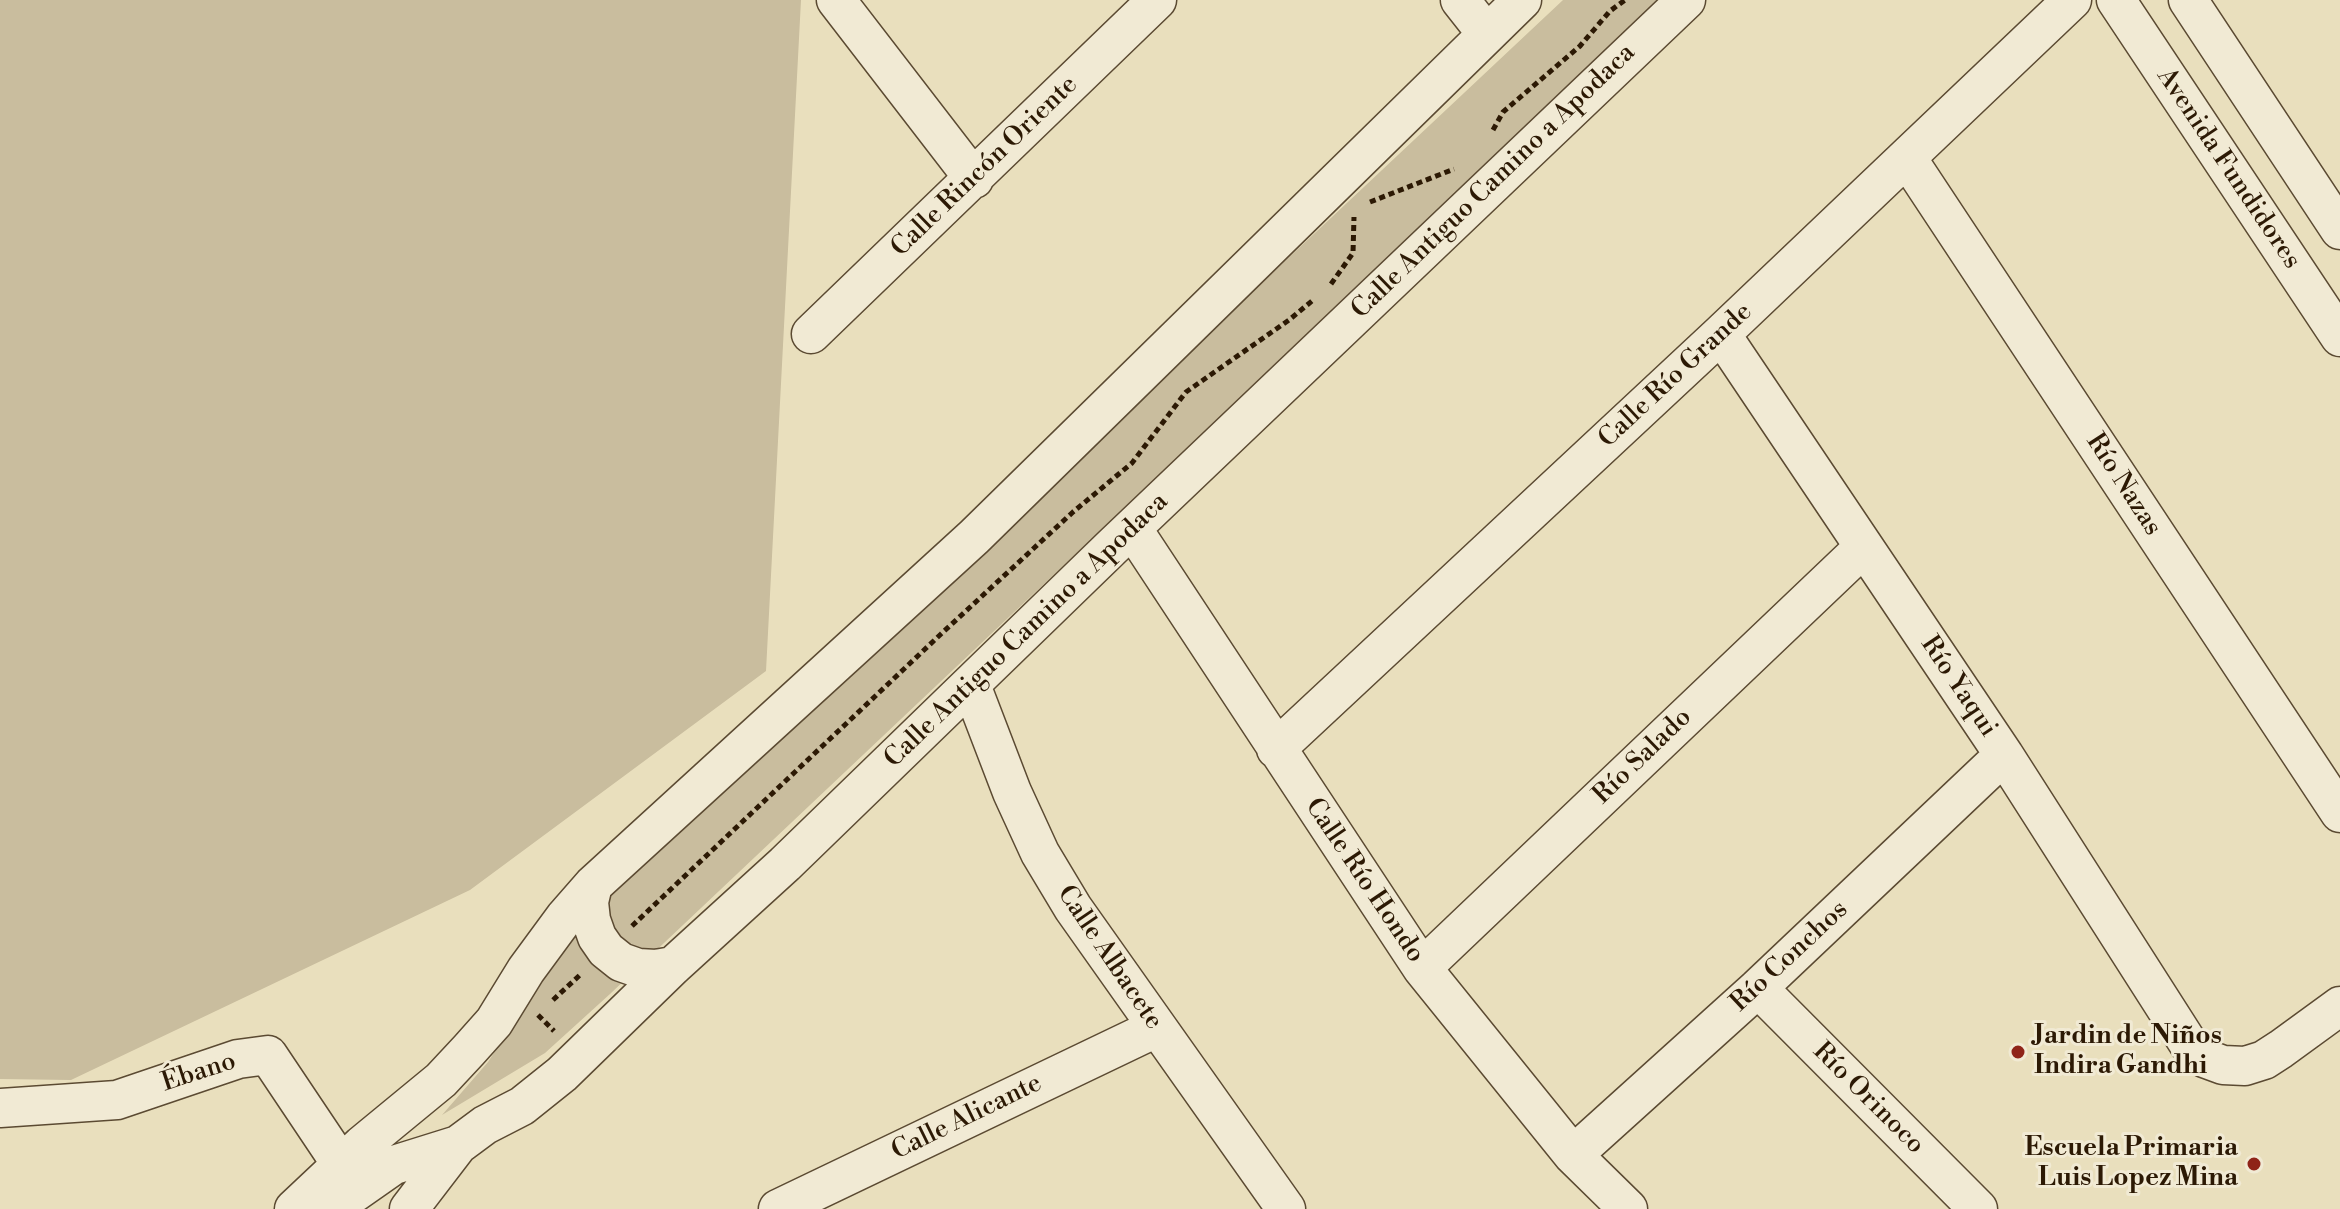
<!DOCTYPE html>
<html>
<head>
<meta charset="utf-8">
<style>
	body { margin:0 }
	canvas { display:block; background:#e9dfbd }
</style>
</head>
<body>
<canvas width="2340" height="1209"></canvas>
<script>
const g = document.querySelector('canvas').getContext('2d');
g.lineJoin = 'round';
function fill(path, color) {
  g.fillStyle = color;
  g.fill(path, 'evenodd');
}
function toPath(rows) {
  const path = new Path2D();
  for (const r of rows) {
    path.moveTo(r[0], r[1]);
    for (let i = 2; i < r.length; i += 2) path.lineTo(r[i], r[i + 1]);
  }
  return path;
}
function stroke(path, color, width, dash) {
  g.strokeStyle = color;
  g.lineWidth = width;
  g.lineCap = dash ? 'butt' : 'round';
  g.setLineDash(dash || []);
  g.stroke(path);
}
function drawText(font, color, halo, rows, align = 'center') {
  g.font = font + ' "Libre Bodoni",serif';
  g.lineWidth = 6;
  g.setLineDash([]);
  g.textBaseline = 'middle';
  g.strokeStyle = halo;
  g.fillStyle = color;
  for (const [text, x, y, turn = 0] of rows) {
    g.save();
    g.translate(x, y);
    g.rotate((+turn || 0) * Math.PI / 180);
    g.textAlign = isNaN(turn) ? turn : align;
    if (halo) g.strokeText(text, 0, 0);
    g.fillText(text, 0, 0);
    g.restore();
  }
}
fill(toPath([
	[0,0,801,0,766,671,470,890,71,1080,0,1079],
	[1563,0,1662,0,610,994,545,1053,442,1115,488,1062,575,928]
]), '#c9bd9e');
const minor = toPath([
	[836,0,974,179],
	[1460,0,1486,33],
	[2116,0,2340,337],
	[2188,0,2340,230],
	[1907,158,2340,813],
	[811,334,1157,0],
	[1721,334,2004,755,2188,1043,2204,1058,2223,1065,2245,1066,2264,1060,2281,1049,2340,1006],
	[1132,528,1422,968,1573,1155,1628,1209],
	[971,685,1012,792,1040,853,1073,908,1286,1209],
	[1276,749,1721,334,2072,0],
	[593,885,589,902,591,920,597,937,606,950,621,962,638,968,656,969,673,966],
	[1422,968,1864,547],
	[1758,988,1978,1209],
	[0,1108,117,1100,238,1059,268,1055,341,1164],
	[1573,1155,1758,988,2004,755],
	[294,1209,362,1145,441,1080,469,1050,494,1022,526,970,565,917,593,885,974,537,1522,0],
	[331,1209,394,1165,458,1145,485,1125,522,1106,562,1074,673,966,785,864,1112,547,1686,0],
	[409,1209,458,1145],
	[778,1209,1156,1028]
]);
stroke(minor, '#5b4a32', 41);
stroke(toPath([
	[1493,130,1503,112,1580,46,1610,11,1625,0],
	[1370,202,1454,169],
	[1331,284,1353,253,1354,217],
	[632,926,941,634,1073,512,1132,463,1186,392,1289,320,1312,301],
	[553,1000,581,974],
	[538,1015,554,1031]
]), '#2c1904', 5, [6, 4]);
stroke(minor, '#f1ead4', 38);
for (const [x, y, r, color] of [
	[2018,1052,8,"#8f2418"],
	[2254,1164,8,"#8f2418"]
]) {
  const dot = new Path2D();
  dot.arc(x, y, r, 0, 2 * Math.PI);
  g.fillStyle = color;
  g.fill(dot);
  stroke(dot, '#f1ead4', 3);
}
drawText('26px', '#2c1904', '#f1ead4', [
	["Calle Rincón Oriente",985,167,-44],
	["Avenida Fundidores",2228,169,56],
	["Calle Antiguo Camino a Apodaca",1494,182,-44],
	["Calle Río Grande",1676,376,-43],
	["Río Nazas",2123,485,57],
	["Calle Antiguo Camino a Apodaca",1027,631,-44],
	["Río Yaqui",1958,687,56],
	["Río Salado",1643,757,-44],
	["Calle Río Hondo",1364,881,56],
	["Río Conchos",1790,957,-43],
	["Calle Albacete",1109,958,56],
	["Ébano",199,1073,-18],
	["Río Orinoco",1868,1099,45],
	["Calle Alicante",967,1118,-26]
]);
drawText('bold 26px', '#2c1904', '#f1ead4', [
	["Jardin de Niños",2034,1037],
	["Indira Gandhi",2034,1067],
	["Escuela Primaria",2238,1149,"right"],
	["Luis Lopez Mina",2238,1179,"right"]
], 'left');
</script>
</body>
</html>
